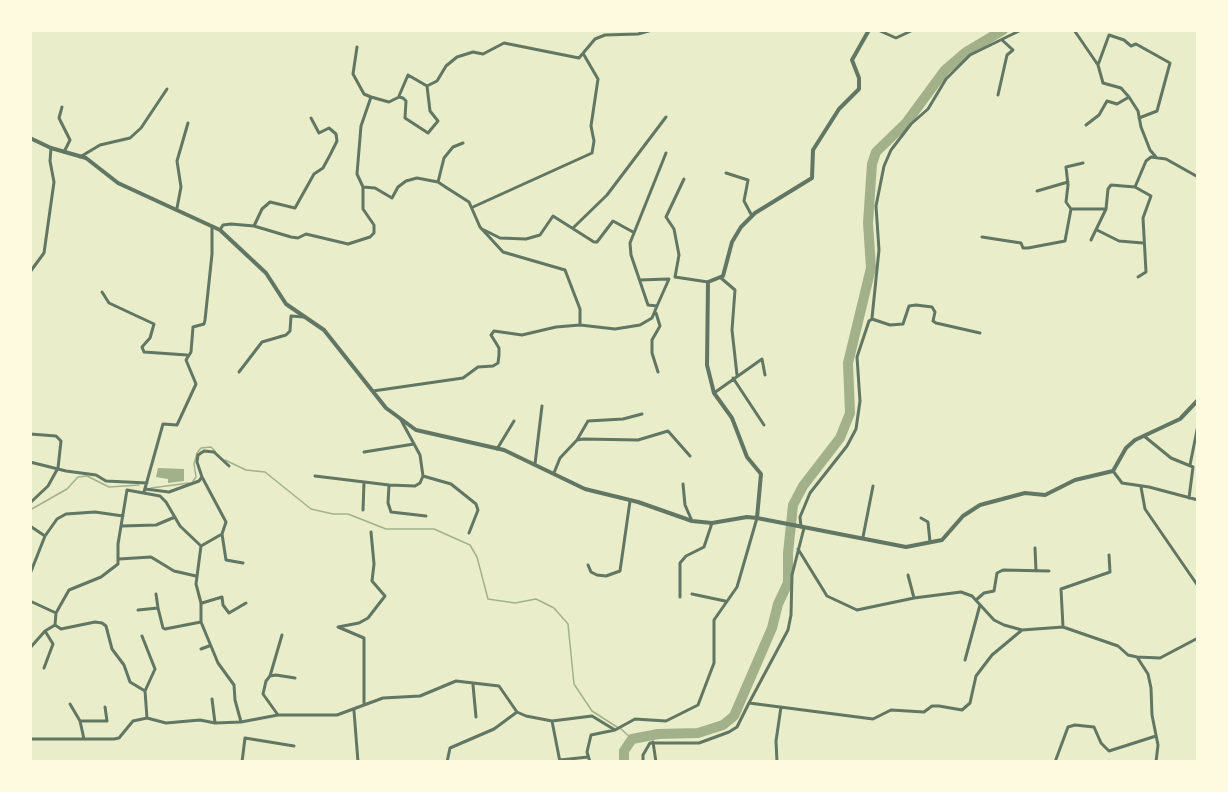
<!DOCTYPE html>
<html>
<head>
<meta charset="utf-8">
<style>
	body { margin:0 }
	#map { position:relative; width:1228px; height:792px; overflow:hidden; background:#e9edc9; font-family:Spectral,serif }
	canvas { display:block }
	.frame { position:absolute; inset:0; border:32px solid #fefae0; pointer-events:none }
</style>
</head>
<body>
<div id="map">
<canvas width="1228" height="792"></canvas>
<div class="frame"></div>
</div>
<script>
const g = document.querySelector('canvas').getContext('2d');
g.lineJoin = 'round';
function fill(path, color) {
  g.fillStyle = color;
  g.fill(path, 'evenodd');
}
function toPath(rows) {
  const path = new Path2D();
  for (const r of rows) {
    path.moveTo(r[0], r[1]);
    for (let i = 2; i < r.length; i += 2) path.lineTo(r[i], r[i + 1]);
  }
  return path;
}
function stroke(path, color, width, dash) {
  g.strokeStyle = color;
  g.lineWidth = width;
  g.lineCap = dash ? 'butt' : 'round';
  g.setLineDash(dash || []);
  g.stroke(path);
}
fill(toPath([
	[158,468,184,469,184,481,168,483,168,479,156,477]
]), '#a3b18a');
stroke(toPath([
	[225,460,246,470,265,472,311,509,333,514,348,514,386,529,434,529,470,545,477,557,488,599,515,603,536,599,554,608,568,624,574,684,592,711,617,727],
	[193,481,196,477,194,464,197,453,201,448,211,447,215,451],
	[151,488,189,483],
	[30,510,67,489,78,477,87,476,109,487,139,485],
	[621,729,632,739]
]), '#a3b18a', 1.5);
stroke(toPath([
	[624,762,624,751,632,739,658,734,698,733,723,725,734,716,772,628,778,604,788,583,788,553,793,505,803,486,840,438,850,413,848,363,871,268,868,223,872,164,876,152,906,123,945,70,966,52,1003,30]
]), '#a3b18a', 10);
stroke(toPath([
	[878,30,896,38,913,30],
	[1074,30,1098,65,1103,83,1121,88,1129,97,1138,111,1141,127,1150,150,1156,157],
	[357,47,353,74,364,94,371,97],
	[1098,65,1109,35,1124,40,1131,46,1136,44,1170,63,1157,111,1139,118],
	[998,95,1007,55,1013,50,1002,40],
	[399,96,408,75,427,86],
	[62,107,59,118,70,140,64,152],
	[1086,125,1099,115,1107,101,1117,104,1129,97],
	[666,153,630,243,631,255,648,305,657,306,669,279],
	[80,157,100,145,130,138,141,128,167,89],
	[726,173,748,180,744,201,752,216],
	[438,182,444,158,453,147,463,143],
	[363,187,375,188,392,198,398,187,406,181,417,178,438,182,447,188,469,202,480,227,503,252,565,270,580,309,580,325],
	[1135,187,1146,161,1151,157,1166,159,1198,177],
	[1037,191,1068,182],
	[473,207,592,153,594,141,591,126,598,79,584,55],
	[177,208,181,187,177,161,188,123],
	[1071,209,1066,202,1068,185,1066,167,1083,163],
	[254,226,262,209,270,202,295,208,314,174,323,168,330,155,337,141,336,134,329,128,319,133,311,118],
	[573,228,607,195,666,117],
	[220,230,223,225,231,224,254,226,291,237,298,238,306,234,348,244,370,237,374,233,374,225,363,209,363,187,357,174,361,126,371,97,389,102,399,97,403,98,406,101,405,118,428,133,438,121,430,111,427,86,437,81,446,66,457,57,473,52,483,54,504,43,579,58,595,39,605,35,638,34,652,30],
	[484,230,500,238,526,239,540,235,553,216,594,242,597,242,613,221,633,232],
	[1097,230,1119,241,1143,243],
	[982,237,1021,243,1023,248,1028,248,1065,241,1071,209,1106,209,1108,189,1111,185,1135,187,1151,196,1143,218,1146,272,1138,277],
	[1091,240,1106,209],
	[30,272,44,253,54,182,50,161,51,148],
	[675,277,679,255,674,229,666,217,684,179],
	[675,277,708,282],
	[721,278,735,290,732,330,737,375],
	[640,280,668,279],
	[102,292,109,303,154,324,150,338,142,347,144,352,187,355],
	[656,313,660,326,652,340,652,353,658,372],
	[872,318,879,250,876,206,884,166,891,150,911,124,928,109,946,79,970,55,1021,30],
	[239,372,262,342,286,335,290,331,291,316,304,317],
	[733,378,764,425],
	[373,391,463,378,478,367,493,366,498,363,499,355,499,348,491,335,494,331,522,335,556,327,580,325,615,329,640,325,652,318,657,306],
	[714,393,762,359,765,375],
	[30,434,56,436,61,441,58,468,48,486,30,503],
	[1144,436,1171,458,1193,467,1189,498],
	[577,440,588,421,623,419,642,414],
	[497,449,514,421],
	[364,452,414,444],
	[30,462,66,471,96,475,106,481,147,483],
	[535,464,542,406],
	[1190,465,1198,425],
	[1113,471,1122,483,1149,487,1198,500],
	[554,473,560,458,577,440,583,439,638,440,668,431,690,456],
	[315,476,389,485,415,486,420,483,423,476,420,455,401,420],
	[423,476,451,484,476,504,478,510,469,533],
	[683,484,685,505,692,521],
	[389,485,388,503,391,512,426,516],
	[1141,487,1145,509,1198,586],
	[145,489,169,492,199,481,202,477,197,462,198,455,204,451,214,452,229,466],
	[144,492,163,424,177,425,196,384,186,360,191,352,193,327,204,324,205,320,212,254,212,226],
	[363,510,364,482],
	[921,518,928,522,930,542],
	[30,526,45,536,30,574],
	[122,526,156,525,175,517],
	[801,527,800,517,810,493,847,446,856,429,860,401,857,357,869,321,872,319,890,325,903,324,909,306,916,305,932,307,935,312,933,321,936,323,980,333],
	[222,534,226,560,243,563],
	[45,536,57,519,66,514,95,512,123,516],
	[863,537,873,486],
	[201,546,222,534,226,522,202,477],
	[1035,548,1036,571],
	[798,549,827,596,857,610,914,598,961,592,972,596,994,620,1004,625,1022,630,1063,627,1118,646,1128,655,1137,657,1160,658,1198,638],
	[119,559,151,557,174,571,196,576],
	[588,565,591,572,597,575,606,576,620,571,630,501],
	[908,575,914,598],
	[156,594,158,608],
	[692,594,725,601],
	[680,597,680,563,686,556,704,547,712,523],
	[976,600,984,593,994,591,997,573,1003,570,1049,571],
	[30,601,56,613],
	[202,603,222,597,223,605,229,613,246,603],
	[138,610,158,608,163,628,165,629,201,622],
	[55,625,61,629,95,622,102,623,106,626,112,649,124,665,130,682,145,691,147,718],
	[1063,627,1061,589,1110,572,1109,555],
	[142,636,155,669,145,691],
	[30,648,45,631,55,625,56,613,69,590,101,577,118,564,118,544,127,490,160,496,166,502,180,526,201,546,196,584,201,603,201,622,218,663,234,685,235,700,241,722],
	[201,649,209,646],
	[1137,657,1148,674,1151,688,1152,715,1158,745,1156,762],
	[965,660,980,605],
	[44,668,53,644,45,631],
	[270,676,282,635],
	[473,685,476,717],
	[212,699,215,723],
	[364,703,364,638,338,627,359,623,368,618,385,596,372,581,374,564,371,532],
	[749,703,788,630,791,615,792,575,804,528],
	[70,704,80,721],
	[354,711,358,762],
	[278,715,263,694,266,681,270,676,276,675,295,678],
	[552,721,560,762],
	[30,739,114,739,119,738,133,721,147,718,166,723,200,720,215,723,241,722,278,715,337,715,383,698,420,696,456,681,499,686,517,712,526,716,552,721,592,716,615,730],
	[84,739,80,721,107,721,105,707],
	[653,742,656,762],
	[560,760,588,757],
	[242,762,245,738,294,746],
	[447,762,450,748,494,729,517,712],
	[590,762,587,752,591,735,615,730,635,719,666,721,698,705,714,663,714,620,737,587,757,518],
	[643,762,643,755,650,743,699,743,729,732,737,727,749,703,873,719,891,710,924,712,932,706,939,706,962,710,970,703,976,676,992,655,1022,630],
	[777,762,776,741,781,707],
	[1055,762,1068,727,1075,725,1094,727,1101,743,1109,751,1156,736]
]), '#617663', 3);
stroke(toPath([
	[30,138,51,148,86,158,118,183,220,230,266,273,286,304,324,330,386,408,416,430,504,450,585,489,638,502,692,521,712,523,747,517,757,518,906,547,942,540,963,516,980,505,1025,493,1045,495,1075,480,1113,471,1126,448,1135,440,1180,419,1198,400],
	[757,518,761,474,747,457,732,418,714,393,707,365,708,282,723,276,732,242,741,227,755,213,812,178,813,150,839,109,859,89,859,78,852,60,869,30]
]), '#617663', 4);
</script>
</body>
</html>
